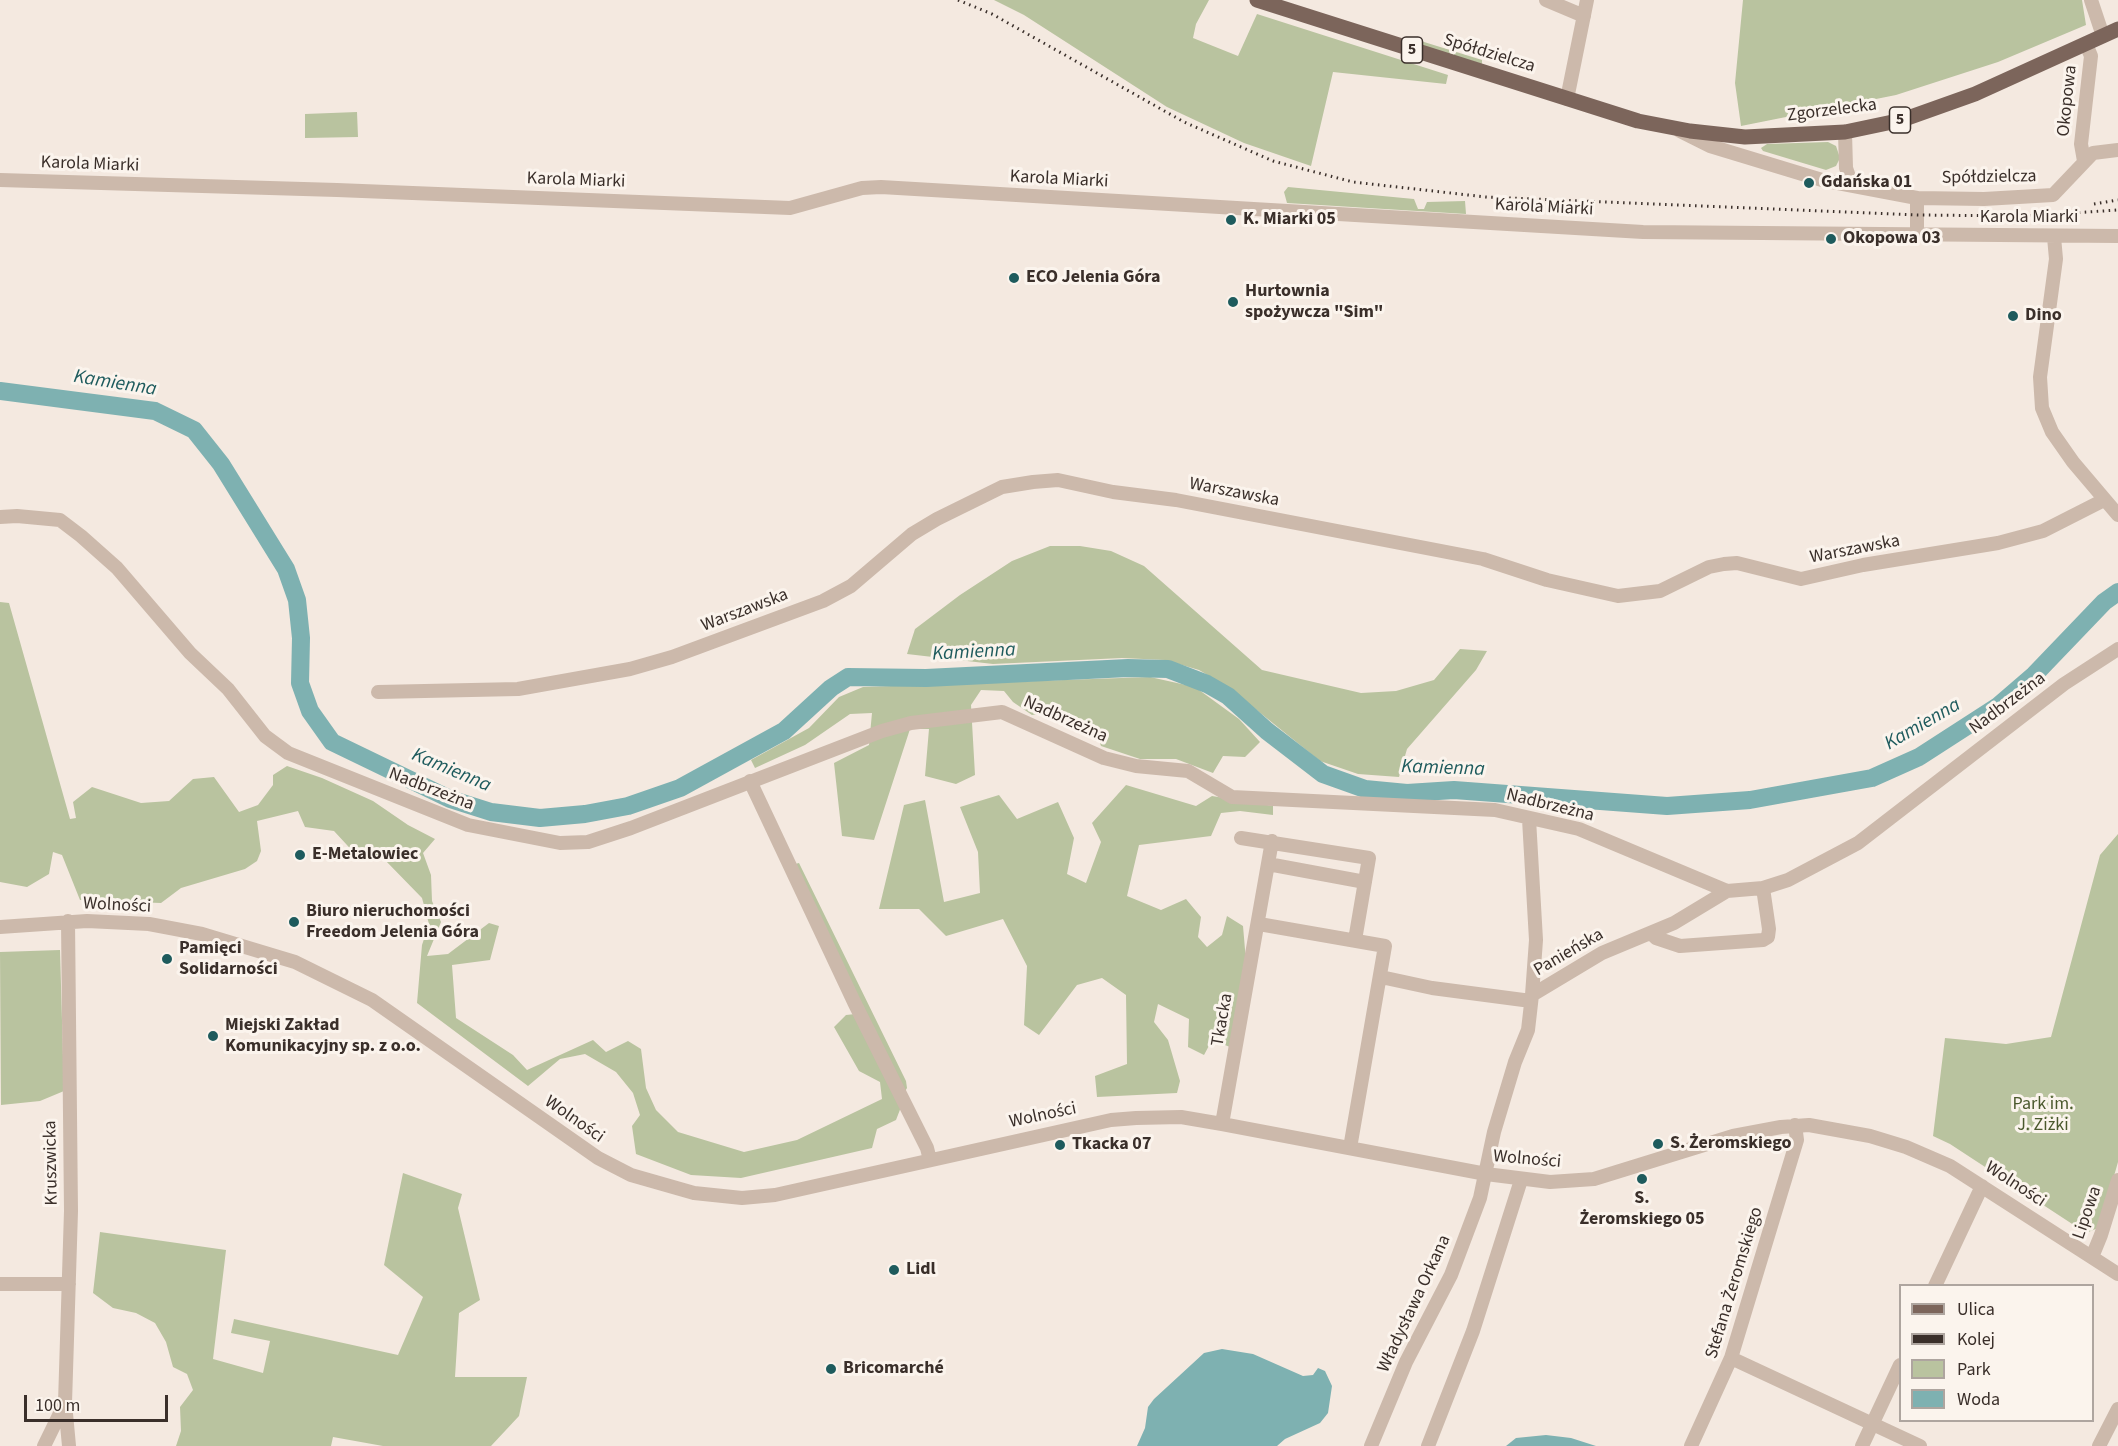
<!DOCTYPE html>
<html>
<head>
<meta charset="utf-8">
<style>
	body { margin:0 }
	#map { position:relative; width:2118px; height:1446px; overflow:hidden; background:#f4e9e0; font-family:"Source Sans 3",sans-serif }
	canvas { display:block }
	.legend { position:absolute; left:1899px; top:1284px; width:195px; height:138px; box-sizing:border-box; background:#fbf4ed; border:2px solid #aea59f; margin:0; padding:8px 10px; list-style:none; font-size:18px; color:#3a2f2a }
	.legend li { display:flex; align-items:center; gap:12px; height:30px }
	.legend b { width:30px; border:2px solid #aea59f }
	.scale { position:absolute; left:24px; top:1395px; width:144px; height:27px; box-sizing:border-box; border:3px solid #3a2f2a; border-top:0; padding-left:8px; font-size:18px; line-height:21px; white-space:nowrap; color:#3a2f2a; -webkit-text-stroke:4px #fbf4ed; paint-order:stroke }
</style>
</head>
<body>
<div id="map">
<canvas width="2118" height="1446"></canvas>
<ul class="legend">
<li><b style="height:8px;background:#7c655b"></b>Ulica</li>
<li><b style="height:8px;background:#3a2f2a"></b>Kolej</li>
<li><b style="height:16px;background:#b9c39f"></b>Park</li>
<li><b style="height:16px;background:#7eb1b1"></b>Woda</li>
</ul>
<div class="scale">100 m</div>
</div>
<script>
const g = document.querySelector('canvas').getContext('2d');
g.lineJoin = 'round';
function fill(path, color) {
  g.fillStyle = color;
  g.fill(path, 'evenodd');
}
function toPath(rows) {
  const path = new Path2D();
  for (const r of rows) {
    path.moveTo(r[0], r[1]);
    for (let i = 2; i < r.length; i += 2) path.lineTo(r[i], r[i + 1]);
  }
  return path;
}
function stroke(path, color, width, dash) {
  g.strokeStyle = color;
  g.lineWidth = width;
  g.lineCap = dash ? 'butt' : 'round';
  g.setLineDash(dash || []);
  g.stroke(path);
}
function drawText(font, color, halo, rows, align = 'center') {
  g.font = font + ' "Source Sans 3",sans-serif';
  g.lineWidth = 6;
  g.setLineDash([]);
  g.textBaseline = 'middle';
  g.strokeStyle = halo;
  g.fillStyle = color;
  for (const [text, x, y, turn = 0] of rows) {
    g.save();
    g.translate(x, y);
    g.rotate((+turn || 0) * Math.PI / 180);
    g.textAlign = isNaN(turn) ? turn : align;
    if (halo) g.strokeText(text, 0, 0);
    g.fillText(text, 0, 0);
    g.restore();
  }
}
fill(toPath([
	[994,0,1209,0,1196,24,1193,38,1238,56,1257,14,1448,75,1446,84,1333,72,1311,166,1244,143,1167,107,1024,15],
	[1743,0,2082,0,2086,25,1998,62,1896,95,1741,126,1735,83],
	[1408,37,1482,60,1482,64,1405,41],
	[357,112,358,137,305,138,305,114],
	[1828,142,1836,146,1840,158,1836,166,1826,170,1763,151,1761,148,1767,144],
	[1288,187,1414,199,1418,209,1424,209,1427,202,1465,201,1466,214,1287,203,1284,192],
	[1050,546,1080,546,1111,551,1144,566,1262,670,1361,693,1396,691,1434,680,1460,649,1487,651,1476,670,1407,749,1399,777,1358,774,1320,761,1228,687,1199,670,1165,660,1122,658,993,664,907,654,915,629,960,595,1012,561],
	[0,602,9,603,70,819,76,818,73,802,92,787,141,803,169,801,193,779,214,777,239,812,258,805,273,785,273,775,287,766,322,778,373,801,408,825,435,839,423,853,431,875,432,901,441,922,427,956,448,954,489,923,499,926,490,960,452,965,456,1018,513,1055,527,1070,593,1040,606,1052,628,1041,641,1049,646,1088,656,1110,678,1132,744,1152,797,1140,882,1099,880,1082,859,1071,834,1027,846,1015,865,1013,795,864,799,863,906,1081,907,1088,898,1103,901,1107,896,1120,877,1129,872,1148,741,1178,691,1175,636,1154,632,1126,640,1115,633,1093,616,1072,585,1054,560,1059,528,1086,417,1003,422,945,429,924,422,898,384,859,359,858,334,831,305,827,298,811,257,821,261,851,257,861,245,869,181,888,161,903,80,900,62,855,53,852,49,874,27,887,0,882],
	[1150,677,1195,687,1239,719,1260,742,1245,757,1223,756,1213,773,1176,759,1140,759,1101,746,1096,732,1062,710,1032,715,1013,702,1004,691,981,690,971,705,975,775,956,784,925,776,929,729,910,729,874,840,842,836,834,763,869,745,872,713,850,714,805,745,755,768,751,760,809,728,839,697,863,687],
	[1126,785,1196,806,1212,796,1273,806,1273,815,1240,811,1221,813,1211,836,1139,845,1127,896,1161,910,1186,899,1201,917,1198,937,1207,947,1222,935,1227,916,1243,926,1246,961,1230,1047,1212,1040,1204,1055,1188,1047,1189,1019,1158,1004,1154,1022,1168,1040,1180,1081,1177,1093,1097,1097,1095,1076,1127,1064,1126,995,1102,978,1077,985,1039,1035,1024,1025,1027,966,1003,919,946,936,919,909,879,909,904,805,925,800,944,902,980,893,978,852,960,807,999,795,1017,819,1058,802,1074,838,1067,874,1086,883,1101,842,1092,823],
	[2118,834,2118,1162,2100,1225,2098,1228,2086,1233,1950,1144,1933,1136,1945,1038,2006,1044,2051,1037,2100,855],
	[60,950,64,1091,40,1101,1,1105,0,952],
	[403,1173,462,1194,458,1208,480,1300,459,1313,455,1377,527,1377,519,1416,491,1446,383,1446,333,1437,331,1446,176,1446,181,1431,180,1407,193,1390,187,1374,173,1367,166,1342,155,1323,136,1313,113,1308,93,1293,100,1232,226,1250,213,1359,263,1373,270,1341,231,1333,234,1319,398,1355,423,1297,384,1265]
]), '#b9c39f');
fill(toPath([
	[1222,1349,1253,1354,1303,1376,1313,1375,1318,1368,1325,1371,1332,1386,1328,1413,1320,1423,1285,1439,1277,1446,1137,1446,1145,1428,1148,1407,1154,1399,1204,1353],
	[1546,1435,1571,1438,1596,1446,1506,1446,1516,1438]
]), '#7eb1b1');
stroke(toPath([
	[0,391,155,411,194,430,221,464,286,569,297,600,301,638,300,683,310,711,332,742,450,799,491,812,540,818,585,814,628,806,680,788,784,731,831,688,848,677,926,678,1128,668,1168,669,1207,684,1228,696,1267,731,1323,774,1365,789,1407,793,1454,790,1667,806,1750,800,1872,778,1919,757,1998,706,2034,675,2104,602,2118,592]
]), '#7eb1b1', 18);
stroke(toPath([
	[1546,0,1584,16],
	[2091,0,2103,36],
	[1567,99,1587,0],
	[1680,131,1710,146,1822,180,1917,198,1917,234],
	[1845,132,1846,168,1852,185],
	[2084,161,2081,144,2091,56,2086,44],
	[0,180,337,190,790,208,862,188,881,187,1643,232,2118,236],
	[1917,198,1984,199,2053,195,2093,153,2118,150],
	[2054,237,2056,259,2040,377,2042,408,2052,432,2073,462,2118,515],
	[0,517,17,516,60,520,81,536,117,568,190,653,228,689,265,736,288,753,468,825,560,843,588,842,631,828,882,731,911,723,1002,712,1104,758,1136,766,1188,771,1232,797,1495,810,1579,829,1727,891,1763,888,1788,880,1858,843,2064,684,2118,649],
	[378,692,518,689,630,669,672,657,823,601,851,586,912,534,937,519,1002,487,1033,482,1058,480,1113,492,1176,500,1483,559,1547,580,1618,596,1660,591,1709,567,1724,564,1737,563,1801,579,1863,565,1998,543,2043,531,2104,500],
	[750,781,854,1002,927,1148,930,1160],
	[1529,819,1536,940,1532,995],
	[1241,838,1369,858,1355,940],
	[1268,864,1365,882],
	[68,921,71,1211,65,1403,69,1446],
	[1259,924,1385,946,1350,1148],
	[0,927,87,921,149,924,202,934,295,962,372,1000,598,1158,631,1175,694,1193,742,1198,775,1195,1111,1120,1136,1118,1181,1117,1222,1124,1486,1174,1550,1182,1594,1179,1733,1136,1781,1127,1809,1125,1870,1136,1906,1147,1950,1166,2118,1274],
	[1651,933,1656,938,1680,946,1763,940,1768,937,1769,929,1763,888],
	[1381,977,1432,988,1531,1001],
	[1222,1124,1272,841],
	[2092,1257,2101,1235,2118,1180],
	[0,1284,69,1284],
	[1935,1286,1982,1186],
	[1731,1358,1920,1446],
	[44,1446,65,1403],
	[1371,1446,1406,1362,1451,1275,1480,1198,1494,1132,1515,1062,1528,1030,1532,995,1602,953,1674,923,1727,891],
	[1428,1446,1473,1331,1521,1180],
	[1691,1446,1731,1358,1797,1140,1795,1125],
	[1862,1446,1900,1365],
	[2099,1446,2118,1409]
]), '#ccb9ab', 14);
stroke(toPath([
	[1257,0,1638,121,1690,131,1745,137,1845,132,1902,120,1975,94,2118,29]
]), '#7c655b', 15);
stroke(toPath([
	[958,0,992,14,1184,122,1273,161,1353,182,1486,197,1917,215,2025,216,2118,210],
	[2094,204,2118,200]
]), '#3a2f2a', 3, [1.5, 4.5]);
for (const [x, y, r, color] of [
	[1809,183,6,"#1e5b5d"],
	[1231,220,6,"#1e5b5d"],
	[1831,239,6,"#1e5b5d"],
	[1014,278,6,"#1e5b5d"],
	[1233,302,6,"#1e5b5d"],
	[2013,316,6,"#1e5b5d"],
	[300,855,6,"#1e5b5d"],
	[294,922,6,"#1e5b5d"],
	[167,959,6,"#1e5b5d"],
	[213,1036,6,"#1e5b5d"],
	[1658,1144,6,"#1e5b5d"],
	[1060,1145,6,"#1e5b5d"],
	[1642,1179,6,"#1e5b5d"],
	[894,1270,6,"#1e5b5d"],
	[831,1369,6,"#1e5b5d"]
]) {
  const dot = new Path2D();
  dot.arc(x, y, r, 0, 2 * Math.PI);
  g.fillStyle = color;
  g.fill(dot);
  stroke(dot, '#fbf4ed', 2);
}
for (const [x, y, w] of [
	[1412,50,21],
	[1900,120,21]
]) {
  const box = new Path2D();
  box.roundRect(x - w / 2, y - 13, w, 26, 4.5);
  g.fillStyle = '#fbf4ed';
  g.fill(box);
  stroke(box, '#3a2f2a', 1.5);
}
drawText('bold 16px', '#3a2f2a', null, [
	["5",1412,50],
	["5",1900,120]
]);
drawText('18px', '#3a2f2a', '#fbf4ed', [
	["Spółdzielcza",1489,54,17],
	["Okopowa",2068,101,-84],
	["Zgorzelecka",1832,111,-7],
	["Karola Miarki",90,165,2],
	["Spółdzielcza",1989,178,-1],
	["Karola Miarki",1059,180,3],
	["Karola Miarki",576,181,2],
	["Karola Miarki",1544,208,3],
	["Karola Miarki",2029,218],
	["Warszawska",1234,493,11],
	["Warszawska",1855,550,-11],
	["Warszawska",745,611,-21],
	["Nadbrzeżna",2008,704,-37],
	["Nadbrzeżna",1065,720,24],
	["Nadbrzeżna",431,790,21],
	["Nadbrzeżna",1550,806,14],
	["Wolności",117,906,3],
	["Panieńska",1569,953,-30],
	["Tkacka",1223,1020,-80],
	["Wolności",1043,1116,-12],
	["Wolności",574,1120,35],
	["Wolności",1527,1160,5],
	["Kruszwicka",52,1163,-91],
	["Wolności",2015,1185,33],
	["Lipowa",2088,1213,-71],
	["Stefana Żeromskiego",1735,1283,-73],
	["Władysława Orkana",1415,1304,-65]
]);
drawText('bold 18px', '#3a2f2a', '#fbf4ed', [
	["Gdańska 01",1821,183],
	["K. Miarki 05",1243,220],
	["Okopowa 03",1843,239],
	["ECO Jelenia Góra",1026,278],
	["Hurtownia",1245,292],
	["spożywcza \"Sim\"",1245,313],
	["Dino",2025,316],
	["E-Metalowiec",312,855],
	["Biuro nieruchomości",306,912],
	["Freedom Jelenia Góra",306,933],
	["Pamięci",179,949],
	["Solidarności",179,970],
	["Miejski Zakład",225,1026],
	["Komunikacyjny sp. z o.o.",225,1047],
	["S. Żeromskiego",1670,1144],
	["Tkacka 07",1072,1145],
	["S.",1642,1199,"center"],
	["Żeromskiego 05",1642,1220,"center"],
	["Lidl",906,1270],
	["Bricomarché",843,1369]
], 'left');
drawText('18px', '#4b592d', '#fbf4ed', [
	["Park im.",2043,1105],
	["J. Ziżki",2043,1126]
]);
drawText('italic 20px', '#1e5b5d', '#fbf4ed', [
	["Kamienna",115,384,9],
	["Kamienna",974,653,-3],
	["Kamienna",1923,725,-30],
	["Kamienna",1443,769,2],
	["Kamienna",451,771,23]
]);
</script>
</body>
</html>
